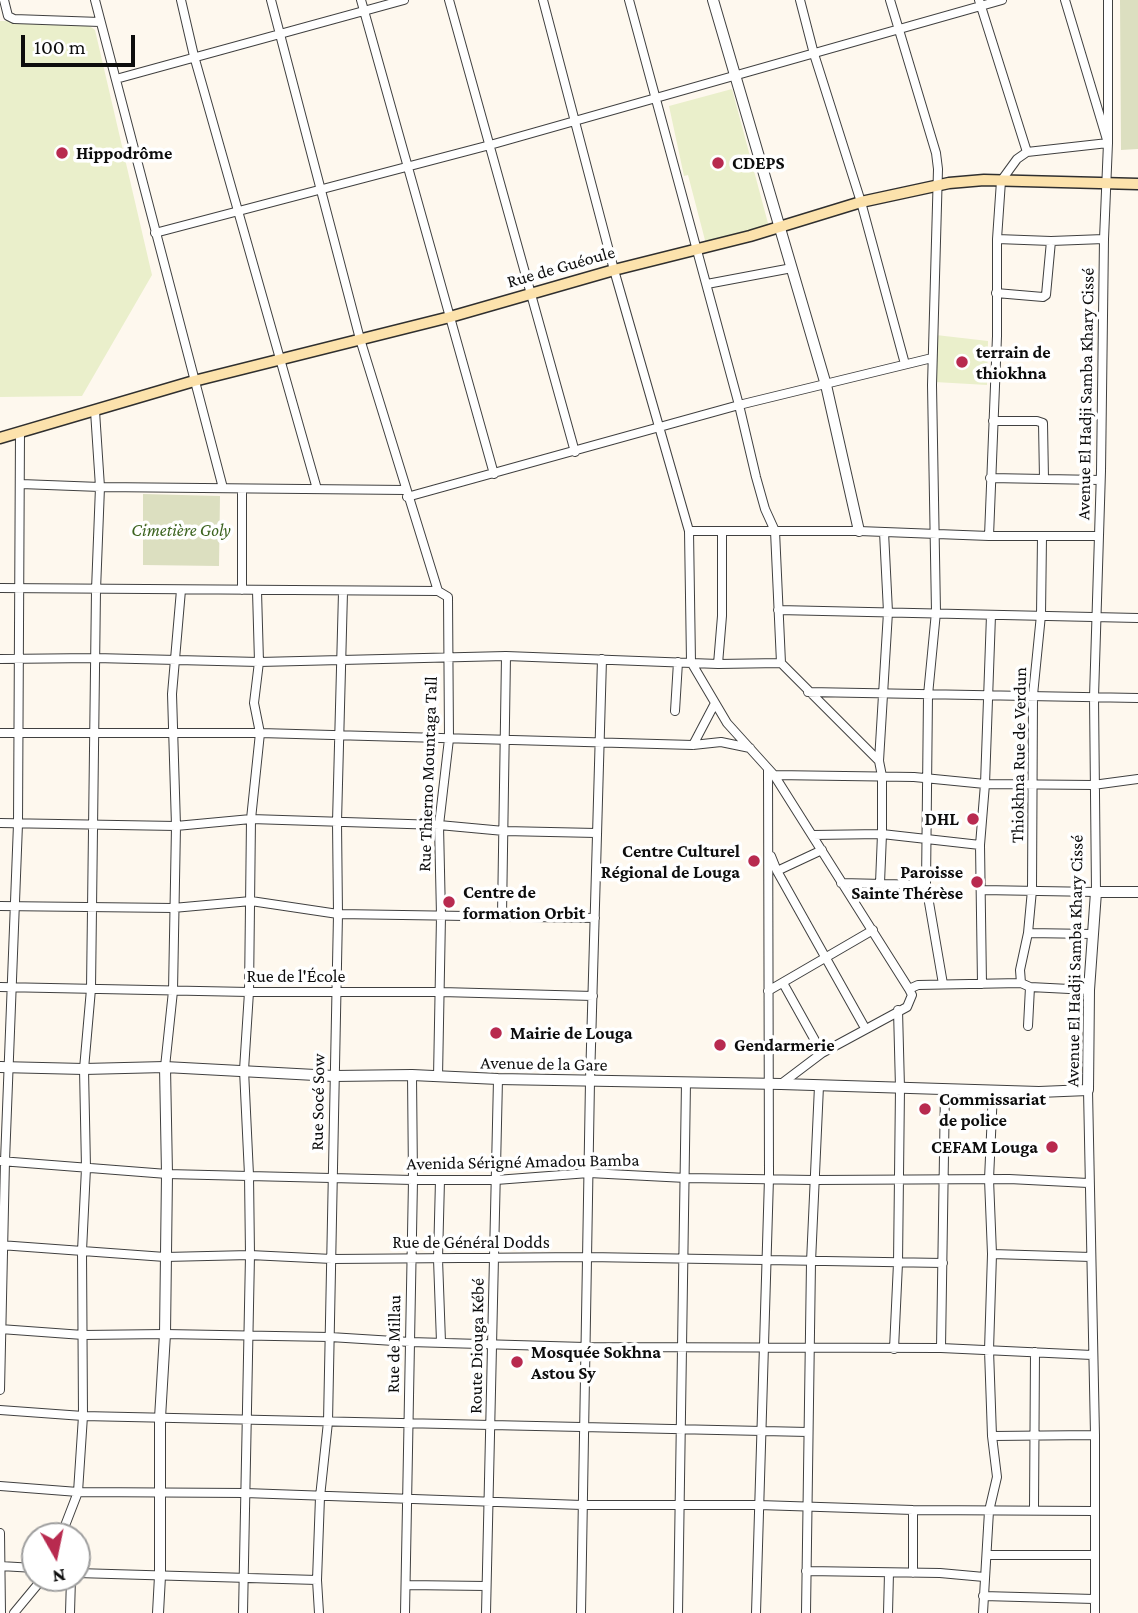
<!DOCTYPE html>
<html>
<head>
<meta charset="utf-8">
<style>
	body { margin:0 }
	#map { position:relative; width:1138px; height:1613px; overflow:hidden; background:#fef8ee; font-family:"Crimson Pro",serif }
	canvas { display:block }
	.north { position:absolute; left:21px; top:1522px; width:70px; height:70px; box-sizing:border-box; background:#fff; border:2px solid #9e9e9e; border-radius:50%; rotate:171deg; font-size:19px; font-weight:700; line-height:28px; text-align:center; color:#0d0d0d }
	.north::after { content:''; display:block; margin:auto; width:24px; height:32px; background:#b82a4f; clip-path:polygon(50% 0,100% 100%,50% 72%,0 100%) }
	.scale { position:absolute; left:21px; top:35px; width:114px; height:32px; box-sizing:border-box; border:4px solid #0d0d0d; border-top:0; padding-left:9px; font-size:21px; line-height:24px; white-space:nowrap; color:#0d0d0d; -webkit-text-stroke:5px #fff; paint-order:stroke }
</style>
</head>
<body>
<div id="map">
<canvas width="1138" height="1613"></canvas>
<div class="north">N</div>
<div class="scale">100 m</div>
</div>
<script>
const g = document.querySelector('canvas').getContext('2d');
g.lineJoin = 'round';
function fill(path, color) {
  g.fillStyle = color;
  g.fill(path, 'evenodd');
}
function toPath(rows) {
  const path = new Path2D();
  for (const r of rows) {
    path.moveTo(r[0], r[1]);
    for (let i = 2; i < r.length; i += 2) path.lineTo(r[i], r[i + 1]);
  }
  return path;
}
function stroke(path, color, width, dash) {
  g.strokeStyle = color;
  g.lineWidth = width;
  g.lineCap = dash ? 'butt' : 'round';
  g.setLineDash(dash || []);
  g.stroke(path);
}
function drawText(font, color, halo, rows, align = 'center') {
  g.font = font + ' "Crimson Pro",serif';
  g.lineWidth = 7;
  g.setLineDash([]);
  g.textBaseline = 'middle';
  g.strokeStyle = halo;
  g.fillStyle = color;
  for (const [text, x, y, turn = 0] of rows) {
    g.save();
    g.translate(x, y);
    g.rotate((+turn || 0) * Math.PI / 180);
    g.textAlign = isNaN(turn) ? turn : align;
    if (halo) g.strokeText(text, 0, 0);
    g.fillText(text, 0, 0);
    g.restore();
  }
}
fill(toPath([
	[1120,0,1138,0,1138,149,1121,150],
	[143,494,220,496,219,566,143,565]
]), '#dcdfc0');
fill(toPath([
	[0,21,84,22,95,30,152,275,82,396,0,397],
	[732,89,769,227,706,244,688,175,684,176,669,106],
	[936,335,988,341,987,385,935,382]
]), '#eaefcb');
const minor = toPath([
	[4,0,8,16,14,19,100,22],
	[95,0,223,488],
	[181,0,194,56,317,489],
	[271,0,360,339,438,591],
	[361,0,494,474],
	[449,0,575,452],
	[543,0,614,270,689,531,691,662,727,723,774,775,909,989],
	[629,0,739,405,756,477,765,509,775,531,781,663,879,761],
	[800,0,814,54,861,202,905,364],
	[890,0,936,153,938,169,932,385,936,612,928,695,926,885,943,984],
	[979,0,1027,152],
	[116,79,404,0],
	[155,233,490,145,1002,0],
	[997,239,1051,241,1104,239],
	[707,284,792,268],
	[996,293,1043,297,1046,295,1051,241],
	[993,421,1037,421,1043,423,1044,479],
	[990,478,1100,480],
	[21,484,100,487,406,490],
	[407,497,739,405,932,358],
	[689,531,859,531,989,536,1099,536],
	[989,536,997,336,997,239,1001,181,1017,159,1027,152,1108,143,1065,0],
	[1042,537,1041,615,1033,695,1032,890,1028,933,1092,934],
	[0,588,438,591,448,597,449,739,439,825,441,916,438,1077],
	[242,590,242,489],
	[778,610,1138,618],
	[0,659,95,658,259,662,506,656,718,664,781,663],
	[718,664,722,616,722,531],
	[808,692,1138,698],
	[675,711,678,662],
	[0,733,260,733,693,745,721,742,750,748],
	[693,745,714,705],
	[774,775,914,777,985,784,1093,785,1138,779],
	[0,823,176,826,251,819,439,825,504,831,596,833],
	[813,835,882,834,980,845],
	[771,856,777,871,865,1028],
	[777,871,822,850],
	[841,883,926,885],
	[880,883,882,834,882,776,879,761,888,612,884,532],
	[982,890,1096,892,1094,697,1101,471,1104,239,1108,143,1108,0],
	[0,906,173,908,251,901,338,914,595,918],
	[502,915,506,656],
	[783,983,822,1053],
	[1021,983,1020,970,1028,933],
	[982,984,980,845,985,784,991,615],
	[0,987,249,992,441,992,593,996],
	[768,991,873,930],
	[1028,1026,1030,987],
	[165,1067,173,991,176,826,172,694,181,590],
	[781,1084,822,1053,907,1007,912,995,909,989,918,985,1021,983,1030,987,1089,990],
	[1088,1090,1095,1435,1095,1613],
	[0,1161,167,1174,413,1180,496,1180,589,1173,686,1178,814,1180,1009,1179,1088,1183],
	[440,1180,438,1259,441,1342],
	[0,1245,165,1257,250,1255,332,1259,588,1257,943,1263],
	[992,1254,1091,1257],
	[0,1329,83,1335,165,1334,330,1337,410,1342,585,1347,941,1348,1092,1355],
	[941,1348,945,1089],
	[894,1349,898,1263,900,1088,898,1010],
	[0,1390,5,1161,18,824,20,432],
	[0,1410,83,1416,808,1432],
	[992,1436,1095,1435],
	[0,1486,78,1492,245,1493,582,1505,759,1505,913,1510,1094,1511],
	[1034,1509,1035,1352],
	[913,1510,913,1573],
	[0,1533,1,1613],
	[61,1536,78,1492,83,1416,82,1251,86,1168,84,1069,91,989,96,590,100,487,95,411],
	[987,1555,1094,1555],
	[0,1566,35,1568],
	[806,1571,940,1573,984,1577],
	[77,1573,317,1580],
	[406,1585,486,1586],
	[983,1596,1094,1599],
	[14,1613,43,1578],
	[70,1613,71,1578],
	[243,1613,250,1255,249,1175,244,1070,249,992,251,819,260,733,254,703,259,662,257,591],
	[319,1613,317,1580,320,1497,328,1422,338,914,337,822,343,592],
	[405,1613,413,1180,412,1075],
	[486,1613,498,1079],
	[581,1613,590,1081,602,659],
	[678,1613,686,1082],
	[756,1613,769,1178,768,769],
	[806,1613,811,1262,819,1086],
	[888,1613,889,1573],
	[983,1613,989,1511,997,1477,992,1436,989,1350,992,1254,989,1179,993,1091]
]);
const tertiary = toPath([
	[713,0,826,385,859,531],
	[0,1067,84,1069,165,1067,334,1076,412,1075,498,1079,781,1084,1039,1092,1088,1090,1089,990,1096,892,1138,892],
	[158,1613,160,1576,160,1418,165,1334,167,1174,165,1067]
]);
const secondary = toPath([
	[0,438,194,381,450,317,614,270,750,236,861,202,949,183,984,180,1138,184]
]);
stroke(minor, '#404040', 10);
stroke(tertiary, '#404040', 12);
stroke(secondary, '#2f2f2f', 13);
stroke(minor, '#fff', 8);
stroke(tertiary, '#fff', 10);
stroke(secondary, '#fce2ac', 10);
for (const [x, y, r, color] of [
	[62,153,7,"#b82a4f"],
	[718,163,7,"#b82a4f"],
	[962,362,7,"#b82a4f"],
	[973,819,7,"#b82a4f"],
	[754,861,7,"#b82a4f"],
	[977,882,7,"#b82a4f"],
	[449,902,7,"#b82a4f"],
	[496,1033,7,"#b82a4f"],
	[720,1045,7,"#b82a4f"],
	[925,1109,7,"#b82a4f"],
	[1052,1147,7,"#b82a4f"],
	[517,1362,7,"#b82a4f"]
]) {
  const dot = new Path2D();
  dot.arc(x, y, r, 0, 2 * Math.PI);
  g.fillStyle = color;
  g.fill(dot);
  stroke(dot, '#fff', 2.5);
}
drawText('bold 18px', '#0d0d0d', '#fff', [
	["Hippodrôme",76,153],
	["CDEPS",732,163],
	["terrain de",976,352],
	["thiokhna",976,373],
	["DHL",959,819,"right"],
	["Centre Culturel",740,851,"right"],
	["Régional de Louga",740,872,"right"],
	["Paroisse",963,872,"right"],
	["Sainte Thérèse",963,893,"right"],
	["Centre de",463,892],
	["formation Orbit",463,913],
	["Mairie de Louga",510,1033],
	["Gendarmerie",734,1045],
	["Commissariat",939,1099],
	["de police",939,1120],
	["CEFAM Louga",1038,1147,"right"],
	["Mosquée Sokhna",531,1352],
	["Astou Sy",531,1373]
], 'left');
drawText('18px', '#0d0d0d', '#fff', [
	["Rue de Guéoule",561,267,-16],
	["Avenue El Hadji Samba Khary Cissé",1086,394,-89],
	["Thiokhna Rue de Verdun",1019,755,-89],
	["Rue Thierno Mountaga Tall",428,774,-88],
	["Avenue El Hadji Samba Khary Cissé",1075,961,-89],
	["Rue de l'École",296,976],
	["Avenue de la Gare",544,1064,1],
	["Rue Socé Sow",318,1102,-89],
	["Avenida Sérigné Amadou Bamba",523,1162,-1],
	["Rue de Général Dodds",471,1242],
	["Rue de Millau",394,1344,-89],
	["Route Diouga Kébé",477,1346,-89]
]);
drawText('italic 18px', '#3c6320', '#fff', [
	["Cimetière Goly",181,530]
]);
</script>
</body>
</html>
